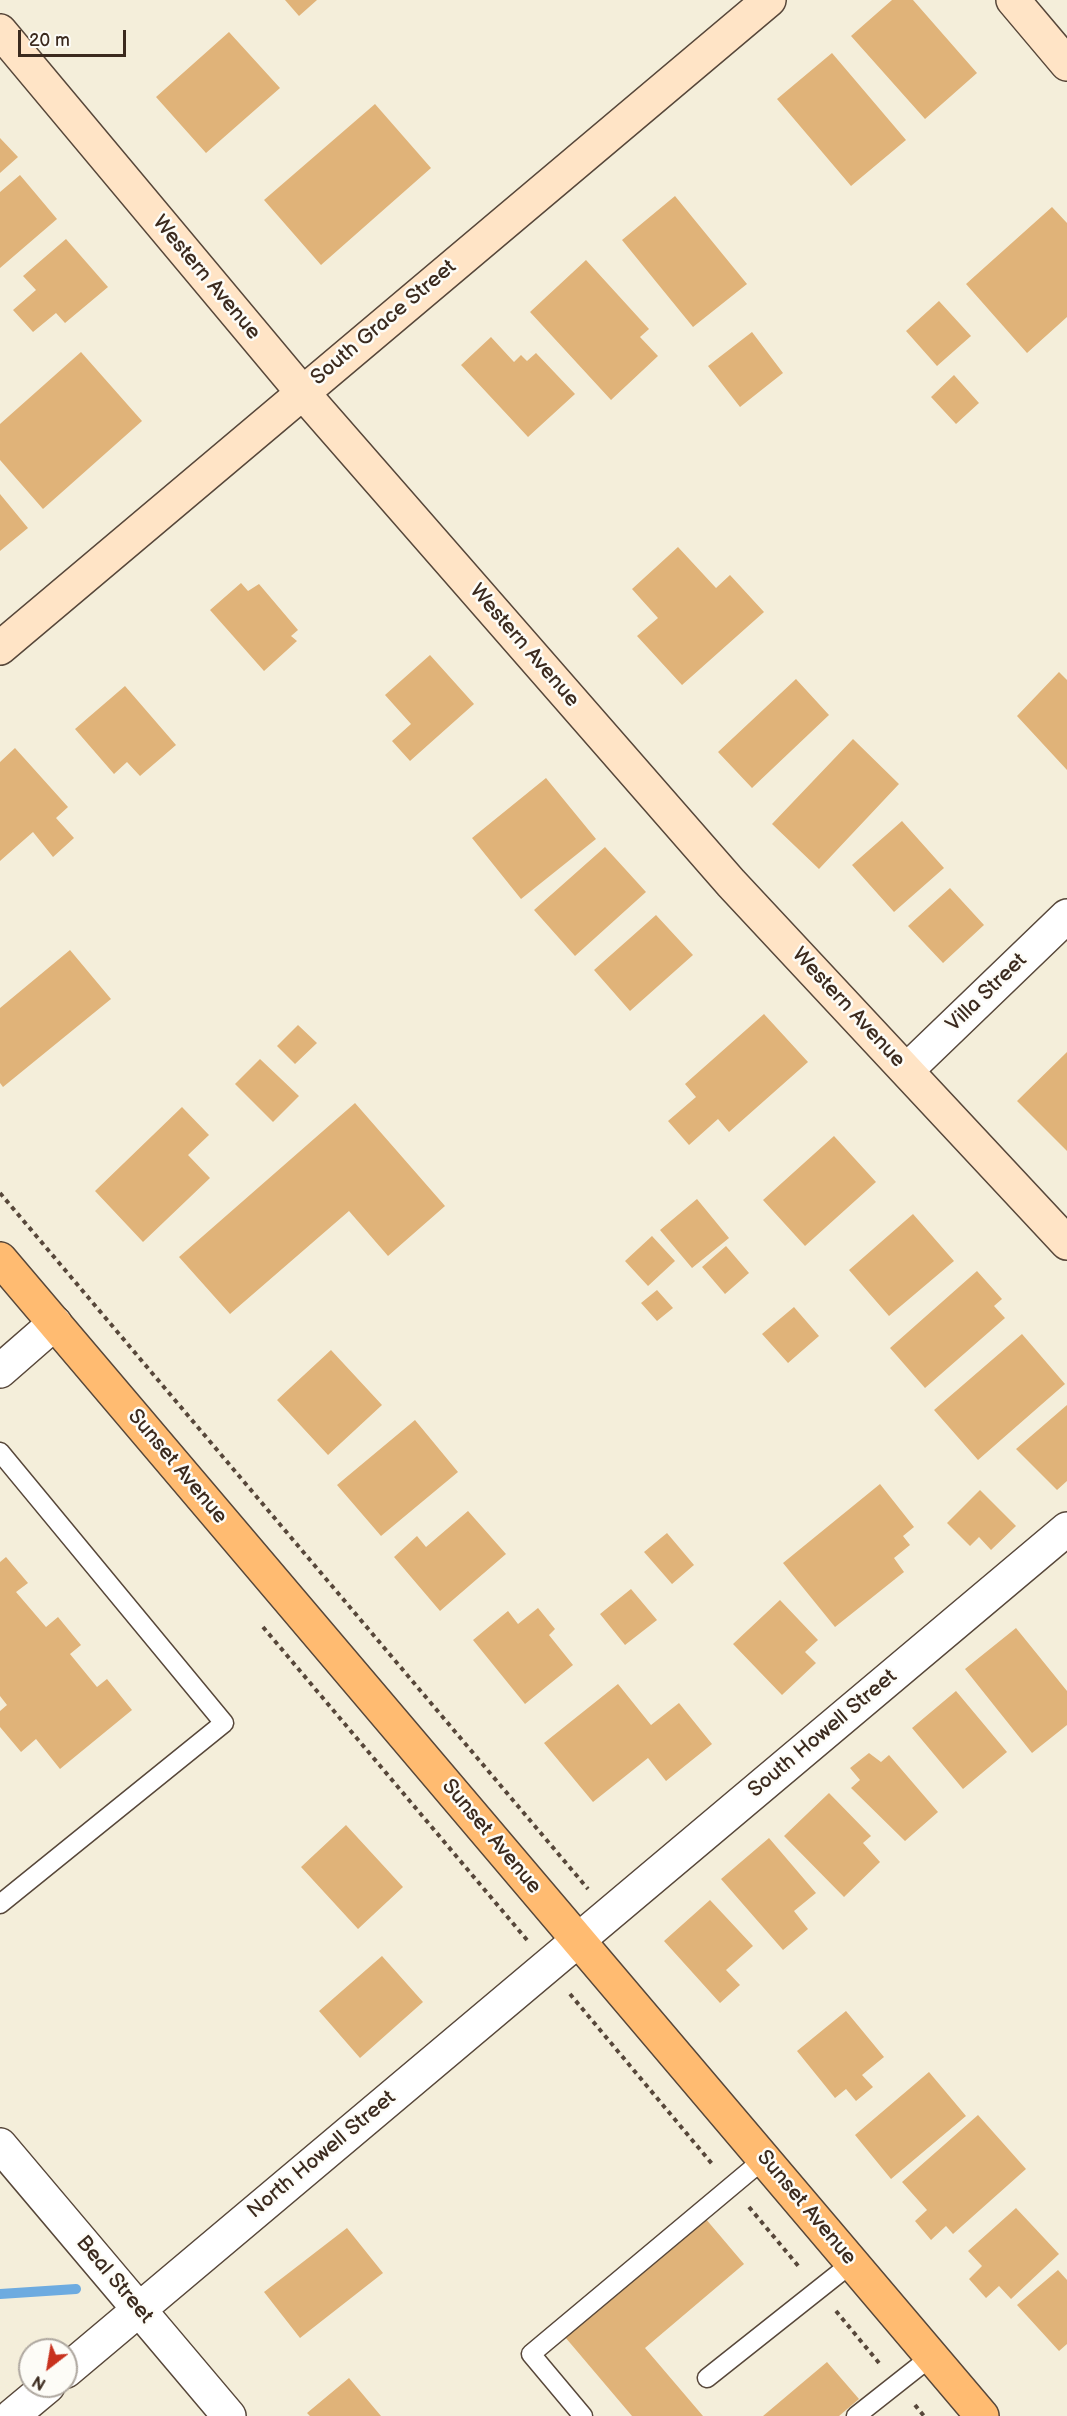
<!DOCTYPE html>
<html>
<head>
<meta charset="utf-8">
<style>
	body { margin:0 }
	#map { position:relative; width:1067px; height:2416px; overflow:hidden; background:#f4eeda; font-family:"Balsamiq Sans",sans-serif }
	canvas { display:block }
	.north { position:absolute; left:18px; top:2338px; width:60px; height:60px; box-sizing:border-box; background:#fdfcf7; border:2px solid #afa8a0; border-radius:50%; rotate:211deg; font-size:16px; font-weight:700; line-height:24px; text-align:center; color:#3b2a1e }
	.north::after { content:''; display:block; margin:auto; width:21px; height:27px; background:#c8321e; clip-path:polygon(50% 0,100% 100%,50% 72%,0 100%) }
	.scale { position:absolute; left:18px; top:30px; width:108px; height:27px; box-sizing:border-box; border:3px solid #3b2a1e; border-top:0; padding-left:8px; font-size:18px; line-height:21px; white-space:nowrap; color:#3b2a1e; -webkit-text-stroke:4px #fdfcf7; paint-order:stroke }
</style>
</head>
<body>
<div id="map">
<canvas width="1067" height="2416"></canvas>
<div class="north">N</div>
<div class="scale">20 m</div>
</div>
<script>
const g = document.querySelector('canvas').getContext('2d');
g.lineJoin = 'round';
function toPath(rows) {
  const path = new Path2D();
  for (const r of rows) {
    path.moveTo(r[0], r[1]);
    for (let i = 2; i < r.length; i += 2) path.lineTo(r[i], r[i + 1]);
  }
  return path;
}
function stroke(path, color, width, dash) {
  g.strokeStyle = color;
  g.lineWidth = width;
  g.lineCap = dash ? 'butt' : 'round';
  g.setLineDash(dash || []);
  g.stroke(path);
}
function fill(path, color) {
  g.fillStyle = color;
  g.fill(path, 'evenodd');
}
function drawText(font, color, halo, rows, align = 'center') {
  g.font = font + ' "Balsamiq Sans",sans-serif';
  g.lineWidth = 5;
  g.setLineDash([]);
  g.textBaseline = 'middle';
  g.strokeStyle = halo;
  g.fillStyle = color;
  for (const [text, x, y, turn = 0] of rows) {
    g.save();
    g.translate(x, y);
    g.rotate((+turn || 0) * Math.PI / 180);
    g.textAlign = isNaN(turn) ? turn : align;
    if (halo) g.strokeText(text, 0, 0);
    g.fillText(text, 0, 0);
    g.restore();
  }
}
stroke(toPath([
	[0,2294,76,2289]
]), '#6dabe0', 10);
fill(toPath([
	[285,0,317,0,299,16],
	[892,0,913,0,977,73,925,119,851,36],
	[229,32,280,88,206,153,156,97],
	[832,53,906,140,851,186,777,99],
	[375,104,431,168,321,265,264,200],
	[0,138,18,157,0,173],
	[20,175,57,219,0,268,0,192],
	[675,196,747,284,693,327,622,240],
	[1052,207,1067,223,1067,317,1027,353,966,284],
	[66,239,108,287,65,323,56,313,33,332,13,310,36,290,23,276],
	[586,260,649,329,640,337,658,356,611,400,530,312],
	[939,301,971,336,937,366,906,331],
	[752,332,783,373,740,407,708,366],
	[491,337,514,362,521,355,527,361,536,353,575,394,528,437,461,365],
	[81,352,142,421,43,509,0,460,0,424],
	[954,375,979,403,956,424,931,397],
	[0,494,28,528,0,551],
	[678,547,716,588,730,575,764,612,682,685,637,636,658,618,632,589],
	[241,583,248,591,259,584,298,630,291,636,297,641,264,671,210,610],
	[430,655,474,704,410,761,392,741,411,724,385,695],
	[1059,672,1067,680,1067,770,1017,716],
	[796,679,829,715,752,788,718,752],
	[125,686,176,745,140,776,127,762,114,774,75,729],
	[853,739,899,784,819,869,772,824],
	[15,748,68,807,56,818,74,838,53,857,33,832,0,861,0,762],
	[546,778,596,839,521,899,472,838],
	[902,821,944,868,894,912,852,865],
	[605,847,646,892,575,956,534,910],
	[950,888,984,925,943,963,908,926],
	[656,915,693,955,630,1011,594,970],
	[70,950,111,999,3,1087,0,1083,0,1008],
	[764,1014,808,1062,729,1132,718,1119,689,1145,668,1121,696,1097,685,1084],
	[298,1025,317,1043,295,1064,277,1046],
	[1067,1052,1067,1151,1017,1101],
	[260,1059,299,1096,273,1122,235,1084],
	[355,1103,445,1206,388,1256,349,1211,230,1314,179,1257],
	[182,1107,209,1135,188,1155,210,1178,143,1242,95,1191],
	[834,1136,876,1182,805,1246,763,1200],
	[697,1199,729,1238,692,1268,660,1230],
	[913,1214,954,1261,889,1316,849,1270],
	[652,1236,675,1261,648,1286,625,1261],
	[726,1246,749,1273,725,1294,702,1267],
	[977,1271,1002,1299,994,1306,1005,1318,925,1388,890,1348],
	[657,1290,673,1308,657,1321,641,1303],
	[794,1307,819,1336,788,1363,762,1334],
	[1022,1334,1065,1384,978,1460,934,1410],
	[331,1350,382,1405,328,1455,277,1400],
	[1067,1405,1067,1481,1057,1490,1016,1449],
	[415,1420,458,1472,381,1536,337,1485],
	[880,1484,914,1527,903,1536,910,1545,894,1558,904,1572,835,1627,783,1563],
	[980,1490,1016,1526,991,1550,979,1537,970,1546,947,1523],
	[468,1511,506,1554,440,1611,394,1557,417,1536,426,1547],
	[667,1533,694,1565,672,1584,644,1552],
	[6,1557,28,1583,16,1592,46,1627,58,1617,81,1645,70,1654,97,1687,107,1679,132,1710,60,1769,36,1739,21,1752,0,1727,0,1711,7,1705,0,1696,0,1562],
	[631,1589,657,1620,625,1645,600,1614],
	[780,1600,818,1640,805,1652,816,1663,782,1695,733,1644],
	[538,1608,555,1629,549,1635,573,1665,525,1704,473,1640,508,1611,518,1624],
	[1016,1628,1067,1691,1067,1725,1032,1753,965,1669],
	[618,1684,651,1725,679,1703,712,1744,666,1781,648,1758,593,1802,544,1743],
	[956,1691,1007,1752,963,1789,912,1728],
	[869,1753,881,1762,889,1755,938,1812,905,1841,851,1788,860,1780,850,1768],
	[829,1793,871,1836,863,1843,880,1862,844,1897,784,1836],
	[346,1825,403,1887,358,1929,301,1867],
	[769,1838,816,1893,794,1911,808,1929,783,1950,721,1879],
	[710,1900,753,1946,726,1970,740,1985,720,2003,664,1941],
	[382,1956,423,2002,360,2058,319,2011],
	[846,2011,884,2057,862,2075,873,2087,856,2101,846,2089,835,2098,797,2051],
	[929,2072,966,2116,891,2179,855,2135],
	[978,2115,1026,2169,953,2234,946,2226,931,2240,915,2221,927,2210,902,2182],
	[1016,2208,1059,2254,1011,2299,999,2286,986,2298,969,2279,982,2266,968,2251],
	[705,2218,744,2264,645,2348,703,2416,632,2416,565,2337],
	[347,2228,383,2273,300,2338,264,2292],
	[1058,2270,1067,2280,1067,2344,1059,2351,1017,2305],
	[827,2362,859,2399,839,2416,763,2416],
	[349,2378,381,2416,310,2416,307,2413]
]), '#e0b379');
const lane = toPath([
	[0,1452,224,1723,0,1904],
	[707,2378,852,2263],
	[583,2416,531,2354,764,2159],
	[856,2416,932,2356]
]);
const street = toPath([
	[907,1070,1067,916],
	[0,1371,55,1323],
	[0,2145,229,2416],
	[66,2371,1067,1529],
	[12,2416,48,2386]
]);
const secondary = toPath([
	[1013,0,1067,64],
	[0,31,302,392,731,883,1067,1243],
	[0,648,769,0]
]);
const primary = toPath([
	[0,1259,982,2416]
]);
stroke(lane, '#57473a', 21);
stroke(street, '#57473a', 36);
stroke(secondary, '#57473a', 36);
stroke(primary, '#57473a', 36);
stroke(toPath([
	[0,1193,588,1889],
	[263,1627,527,1940],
	[570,1994,713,2165],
	[749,2207,800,2268],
	[836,2311,879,2363],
	[915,2405,924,2416]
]), '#57473a', 4, [4.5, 4.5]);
stroke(lane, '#fff', 18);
stroke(street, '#fff', 33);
stroke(secondary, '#ffe4c6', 33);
stroke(primary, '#ffbb71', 33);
drawText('21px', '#3b2a1e', '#fdfcf7', [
	["Western Avenue",206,278,50],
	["South Grace Street",384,323,-40],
	["Western Avenue",524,646,49],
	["Villa Street",987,993,-44],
	["Western Avenue",848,1008,47],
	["Sunset Avenue",177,1467,50],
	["South Howell Street",823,1734,-40],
	["Sunset Avenue",491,1837,50],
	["North Howell Street",322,2155,-40],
	["Sunset Avenue",806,2208,50],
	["Beal Street",114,2280,50]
]);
</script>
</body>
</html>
